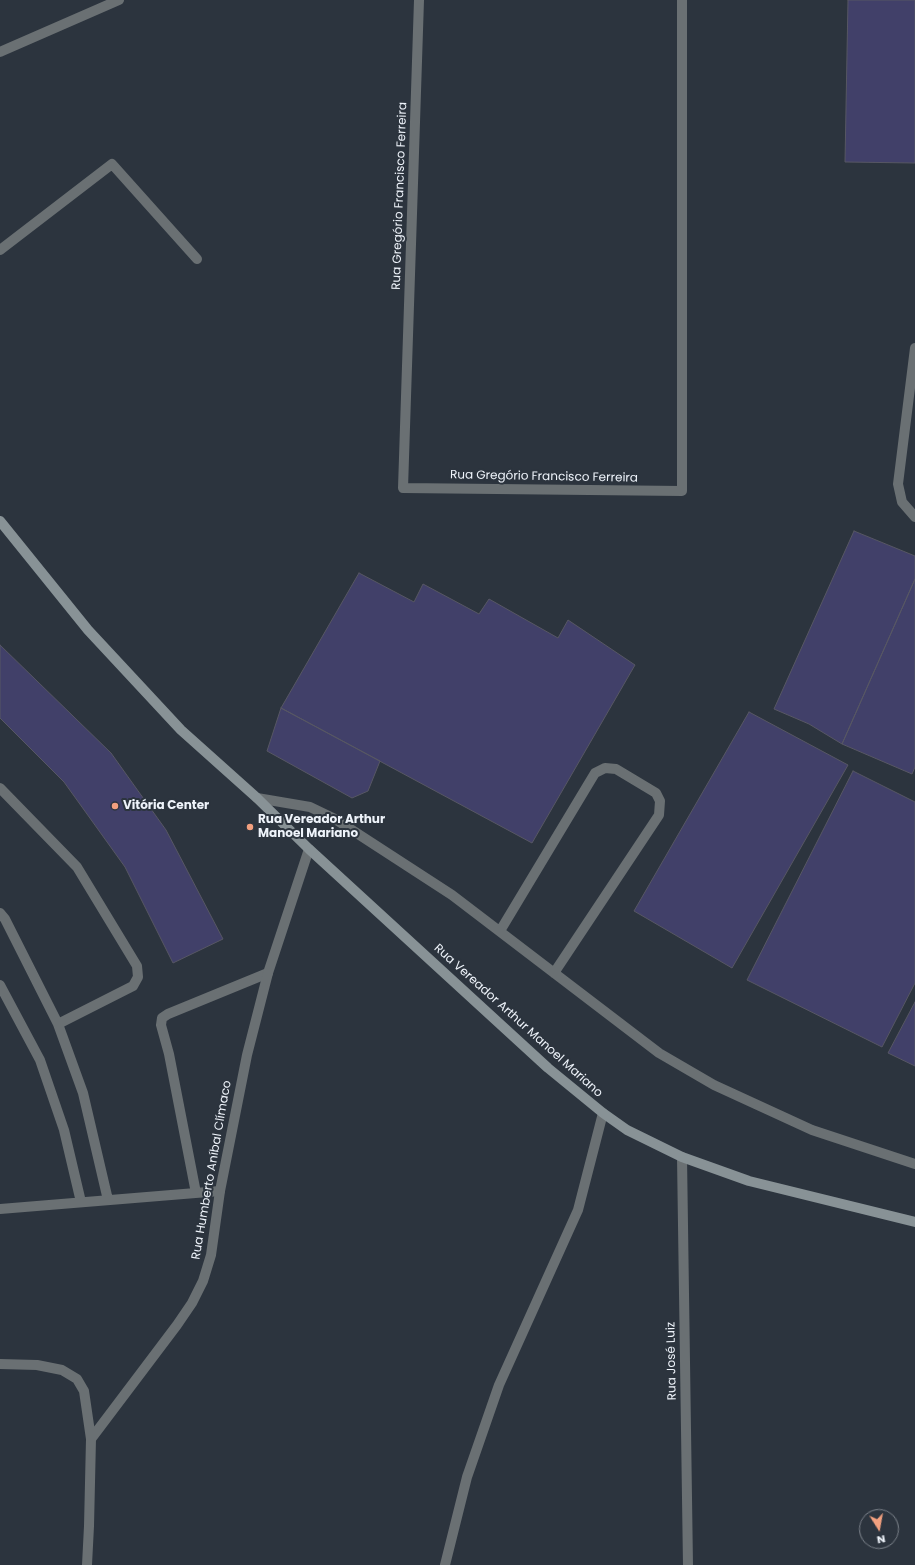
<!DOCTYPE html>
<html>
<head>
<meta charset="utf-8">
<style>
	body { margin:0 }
	#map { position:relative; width:915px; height:1565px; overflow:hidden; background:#2c343e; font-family:Poppins,sans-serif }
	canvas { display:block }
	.north { position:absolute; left:859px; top:1509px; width:40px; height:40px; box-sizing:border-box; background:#2c343e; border:1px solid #7a8089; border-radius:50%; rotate:169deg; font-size:11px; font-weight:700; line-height:16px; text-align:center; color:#eef3fa }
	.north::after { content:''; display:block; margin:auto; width:14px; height:18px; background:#f2a07f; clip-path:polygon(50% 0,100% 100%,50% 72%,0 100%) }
</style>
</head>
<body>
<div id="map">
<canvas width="915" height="1565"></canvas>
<div class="north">N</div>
</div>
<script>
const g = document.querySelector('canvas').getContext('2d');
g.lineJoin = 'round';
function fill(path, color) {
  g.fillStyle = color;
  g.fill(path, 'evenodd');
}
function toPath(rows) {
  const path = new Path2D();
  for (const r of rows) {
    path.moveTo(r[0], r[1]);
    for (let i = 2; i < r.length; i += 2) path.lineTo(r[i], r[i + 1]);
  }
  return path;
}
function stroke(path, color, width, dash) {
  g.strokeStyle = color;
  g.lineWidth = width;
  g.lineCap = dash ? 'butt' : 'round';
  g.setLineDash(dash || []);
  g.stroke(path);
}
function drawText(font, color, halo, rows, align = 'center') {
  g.font = font + ' Poppins,sans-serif';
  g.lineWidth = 4;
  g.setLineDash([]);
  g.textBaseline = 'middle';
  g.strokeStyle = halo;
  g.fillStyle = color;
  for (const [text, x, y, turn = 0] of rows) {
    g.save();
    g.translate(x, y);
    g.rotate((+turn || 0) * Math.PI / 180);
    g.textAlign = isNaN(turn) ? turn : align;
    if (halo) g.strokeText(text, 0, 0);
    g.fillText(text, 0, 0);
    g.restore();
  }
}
const building = toPath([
	[848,0,915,0,915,163,845,162,848,0],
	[854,531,915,556,915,579,842,744,809,724,774,709,854,531],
	[359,573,414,602,423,584,479,614,489,599,558,638,568,620,635,665,532,843,281,708,359,573],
	[915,579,915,767,912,774,842,744,915,579],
	[0,645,111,753,166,830,223,939,173,963,125,867,64,782,0,718,0,645],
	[281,708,380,761,368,791,352,798,267,751,281,708],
	[749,712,848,765,732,968,634,911,749,712],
	[853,771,915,802,915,983,882,1047,747,980,853,771],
	[915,1002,915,1066,888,1053,915,1002]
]);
fill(building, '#414069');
stroke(building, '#575764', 1);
stroke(toPath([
	[0,250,112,164,197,259],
	[0,788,77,867,137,966,138,977,133,986,58,1024],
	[257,798,310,807,335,819,452,895,659,1053,714,1085,812,1130,915,1164],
	[0,913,5,919,58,1024,83,1093,108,1200],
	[500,931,595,773,605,768,616,769,656,793,660,801,659,815,554,973],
	[0,985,40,1060,64,1130,81,1202],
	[196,1193,169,1054,161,1025,162,1018,168,1014,268,973],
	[0,1209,220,1191],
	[445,1565,467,1477,499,1385,578,1210,603,1113]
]), '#6a7073', 10);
stroke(toPath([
	[419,0,403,488,682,491,682,0],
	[0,52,119,0],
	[915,348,898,484,902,502,915,517],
	[682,1157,688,1565],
	[0,1364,37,1365,62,1370,77,1379,84,1391,91,1439,89,1526,87,1565],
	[91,1439,177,1325,192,1303,203,1281,211,1255,220,1191,247,1055,268,973,309,849]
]), '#6a7073', 10);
stroke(toPath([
	[0,521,88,630,181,730,257,798,309,849,548,1068,603,1113,627,1130,682,1157,749,1181,915,1222]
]), '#889296', 10);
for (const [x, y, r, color] of [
	[115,806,4,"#f2a07f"],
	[250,827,4,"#f2a07f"]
]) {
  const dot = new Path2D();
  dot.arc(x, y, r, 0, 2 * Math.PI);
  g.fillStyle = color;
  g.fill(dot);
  stroke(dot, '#2c343e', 1.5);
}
drawText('12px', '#eef3fa', '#2c343e', [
	["Rua Gregório Francisco Ferreira",400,196,-88],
	["Rua Gregório Francisco Ferreira",544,477,1],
	["Rua Vereador Arthur Manoel Mariano",518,1021,42],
	["Rua Humberto Aníbal Clímaco",212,1170,-80],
	["Rua José Luiz",672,1361,-91]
]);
drawText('bold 12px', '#eef3fa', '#2c343e', [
	["Vitória Center",123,806],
	["Rua Vereador Arthur",258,820],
	["Manoel Mariano",258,834]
], 'left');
</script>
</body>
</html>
